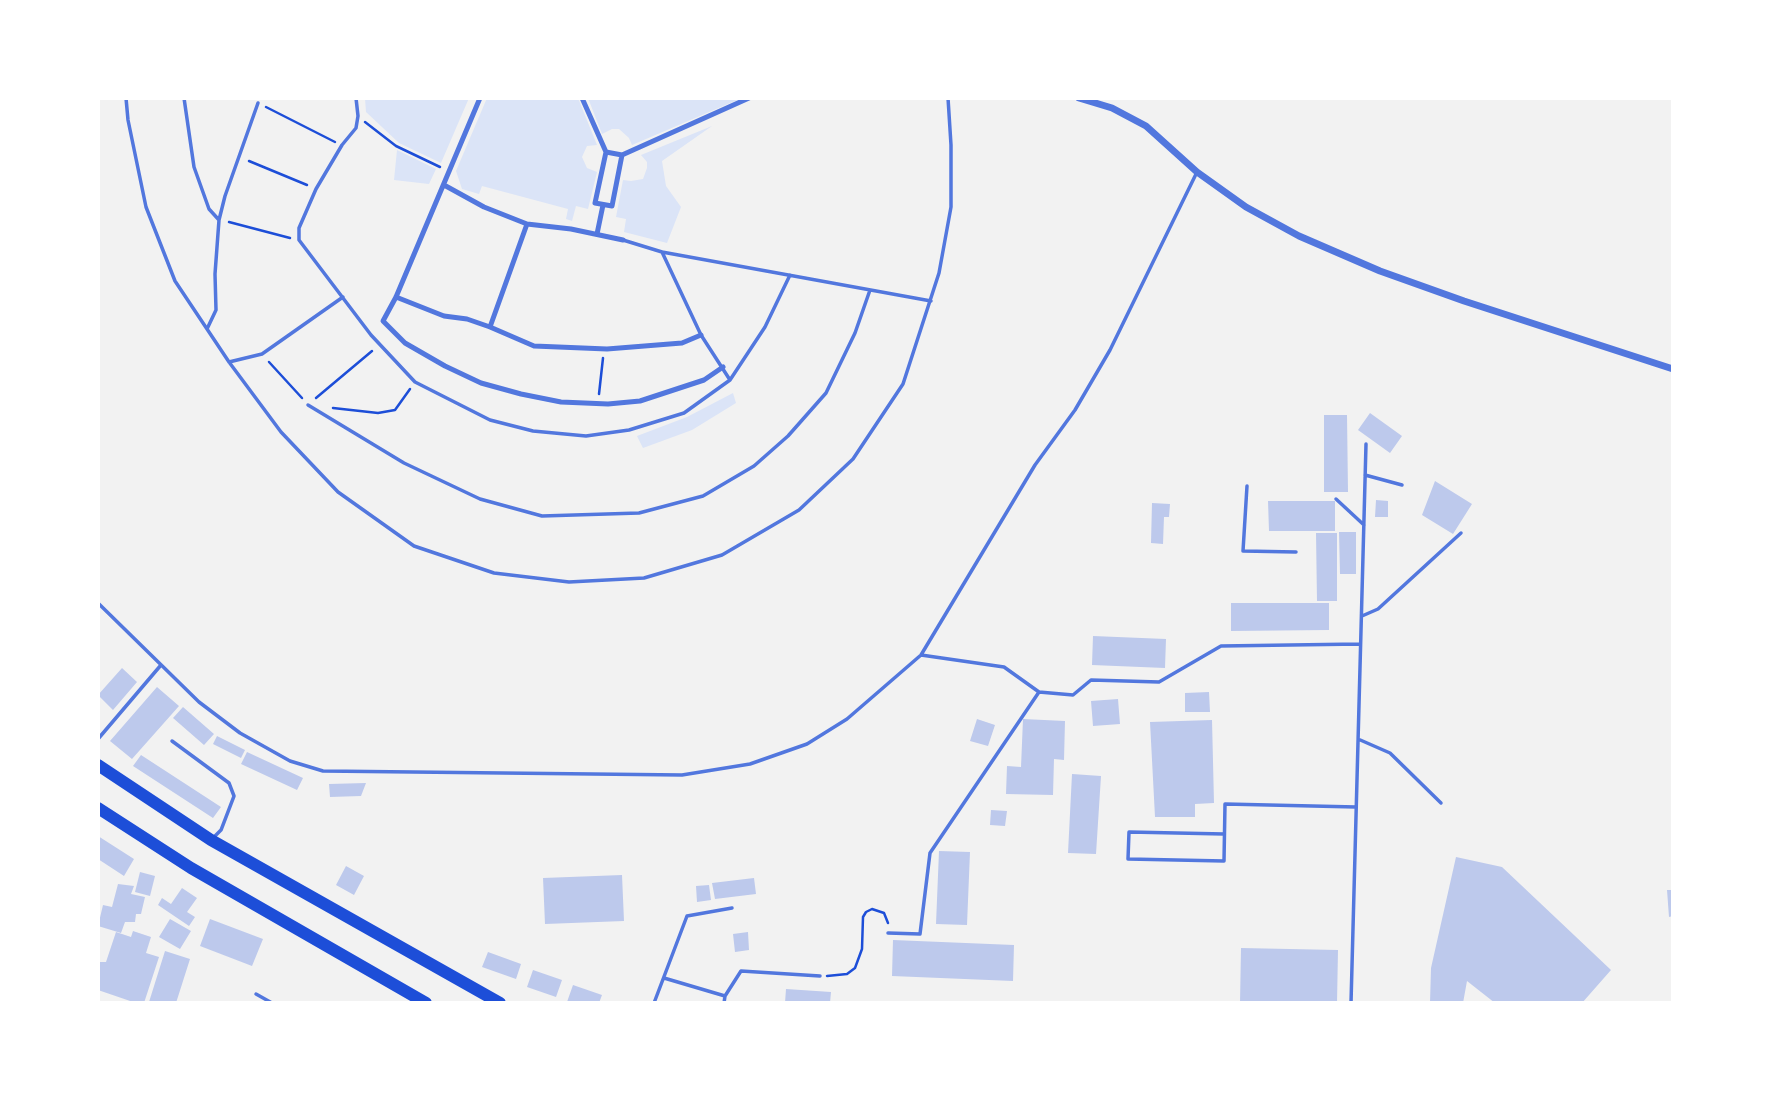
<!DOCTYPE html>
<html>
<head>
<meta charset="utf-8">
<style>
	body { margin:0 }
	#map { position:relative; width:1771px; height:1101px; overflow:hidden; background:#f2f2f2; font-family:"Open Sans",sans-serif }
	canvas { display:block }
	.frame { position:absolute; inset:0; border:100px solid #fff; pointer-events:none }
</style>
</head>
<body>
<div id="map">
<canvas width="1771" height="1101"></canvas>
<div class="frame"></div>
</div>
<script>
const g = document.querySelector('canvas').getContext('2d');
g.lineJoin = 'round';
function fill(path, color) {
  g.fillStyle = color;
  g.fill(path, 'evenodd');
}
function toPath(rows) {
  const path = new Path2D();
  for (const r of rows) {
    path.moveTo(r[0], r[1]);
    for (let i = 2; i < r.length; i += 2) path.lineTo(r[i], r[i + 1]);
  }
  return path;
}
function stroke(path, color, width, dash) {
  g.strokeStyle = color;
  g.lineWidth = width;
  g.lineCap = dash ? 'butt' : 'round';
  g.setLineDash(dash || []);
  g.stroke(path);
}
fill(toPath([
	[365,98,469,98,441,163,399,143,366,112],
	[487,98,578,98,597,145,587,146,582,157,587,168,597,172,588,209,576,206,572,221,566,219,568,209,482,186,479,194,462,189,456,171],
	[588,98,742,98,632,145,629,138,619,129,612,129,602,134],
	[712,126,662,161,666,186,681,207,667,243,624,232,626,219,616,217,623,180,631,181,643,179,647,168,647,162,641,155],
	[397,150,436,169,429,184,394,180],
	[733,393,736,403,692,430,643,448,637,436,687,417]
]), '#dbe4f7');
fill(toPath([
	[1370,413,1402,436,1390,453,1358,430],
	[1324,415,1347,415,1348,492,1324,492],
	[1435,481,1472,504,1453,534,1422,515],
	[1376,500,1388,501,1388,517,1375,517],
	[1268,501,1335,501,1335,531,1269,531],
	[1152,503,1170,504,1169,517,1164,517,1163,544,1151,543],
	[1339,532,1356,532,1356,574,1340,574],
	[1316,533,1337,533,1337,601,1317,601],
	[1231,603,1329,603,1329,630,1231,631],
	[1093,636,1166,639,1165,668,1092,665],
	[122,668,137,682,113,710,98,695],
	[157,687,179,706,132,759,110,741],
	[1209,692,1210,712,1185,712,1185,693],
	[1118,699,1120,724,1093,726,1091,701],
	[183,707,214,734,204,745,173,718],
	[977,719,995,725,988,746,970,741],
	[1023,719,1065,721,1064,760,1054,759,1053,795,1006,794,1007,766,1021,767],
	[1212,720,1214,803,1195,804,1195,817,1155,817,1150,722],
	[217,736,245,750,241,758,213,744],
	[247,752,303,778,297,790,241,764],
	[141,755,221,807,213,818,133,766],
	[1072,774,1101,776,1096,854,1068,853],
	[366,783,361,796,330,797,329,784],
	[991,810,1007,811,1005,826,990,825],
	[98,836,134,859,124,876,98,859],
	[939,851,970,852,967,925,936,924],
	[1456,857,1502,867,1611,970,1582,1003,1495,1003,1467,981,1463,1003,1430,1003,1431,968],
	[346,866,364,876,354,895,336,885],
	[140,872,155,876,150,896,135,892],
	[622,875,624,921,545,924,543,878],
	[754,878,756,894,715,899,712,883],
	[118,884,134,886,131,894,145,897,141,914,136,914,135,922,125,922,121,933,98,926,103,905,112,907],
	[709,885,711,900,697,902,696,886],
	[182,888,197,898,187,912,195,917,189,926,158,905,162,898,171,904],
	[1667,890,1673,890,1673,916,1669,917],
	[170,919,191,931,180,949,159,937],
	[210,919,263,939,252,966,200,946],
	[133,931,151,937,146,953,159,957,144,1003,136,1003,98,990,98,962,106,962,116,932,131,937],
	[748,932,749,950,735,952,733,934],
	[893,940,1014,945,1013,981,892,976],
	[1241,948,1338,950,1337,1003,1240,1003],
	[165,951,190,959,176,1003,151,1003,149,1002],
	[488,952,521,964,516,979,482,967],
	[533,970,562,980,556,997,527,987],
	[573,985,602,995,599,1003,567,1002],
	[786,989,831,992,830,1003,785,1003]
]), '#bdc9ec');
stroke(toPath([
	[266,107,335,142],
	[365,122,396,146,440,167],
	[249,161,307,185],
	[229,222,290,238],
	[269,362,302,398],
	[599,394,603,358],
	[316,398,372,351],
	[333,408,378,413,395,410,410,389],
	[827,976,847,974,855,968,862,949,863,917,866,912,872,909,884,913,888,923]
]), '#1d4ed8', 2.5);
stroke(toPath([
	[126,98,128,120,146,207,175,281,229,362,281,432,338,492,414,546,494,573,569,582,644,578,722,555,799,510,853,459,903,384,939,273,951,207,951,145,948,98],
	[184,98,194,167,209,209,219,220],
	[356,98,358,116,356,128,342,145,316,189,299,228,299,240,371,335,415,382,490,420,533,431,586,436,629,430,684,413,730,380,765,327,790,275],
	[623,240,662,252,701,335,730,380],
	[662,252,931,301],
	[207,329,216,310,215,274,219,220,225,196,258,103],
	[229,362,262,354,343,297],
	[308,405,404,463,480,499,542,516,639,513,703,496,754,466,788,436,826,393,855,333,870,290],
	[1365,475,1402,485],
	[1247,486,1243,551,1296,552],
	[1336,499,1364,525],
	[98,603,199,702,240,733,290,761,323,771,682,775,750,764,807,744,847,719,921,655,1035,465,1075,410,1110,350,1197,172],
	[1362,616,1378,609,1461,533],
	[921,655,1004,667,1039,692,1073,695,1091,680,1159,682,1221,646,1360,644],
	[98,739,161,665],
	[1358,739,1390,753,1441,803],
	[172,741,229,783,234,796,221,830,212,839],
	[1224,834,1129,832,1128,859,1224,861,1225,804,1356,807],
	[888,933,920,934,930,853,1039,692],
	[664,978,725,996],
	[256,994,272,1003],
	[654,1003,687,916,732,908],
	[724,1003,725,996,741,971,820,976],
	[1351,1003,1366,444]
]), '#5277de', 3.5);
stroke(toPath([
	[480,98,396,297,383,321,405,343,445,366,481,383,521,394,561,402,608,404,640,401,704,380,723,367],
	[582,98,606,152,622,155,749,98],
	[606,152,595,203,612,206,622,155],
	[444,185,484,207,527,224,571,229,623,240],
	[597,234,603,205],
	[396,297,444,316,467,319,490,327,534,346,607,349,682,343,701,335],
	[490,327,527,224]
]), '#5277de', 5);
stroke(toPath([
	[1079,98,1112,108,1146,126,1197,172,1246,207,1299,236,1380,271,1464,301,1673,369]
]), '#5277de', 7);
stroke(toPath([
	[98,765,211,840,500,1003],
	[98,808,191,868,426,1003]
]), '#1d4ed8', 12);
</script>
</body>
</html>
